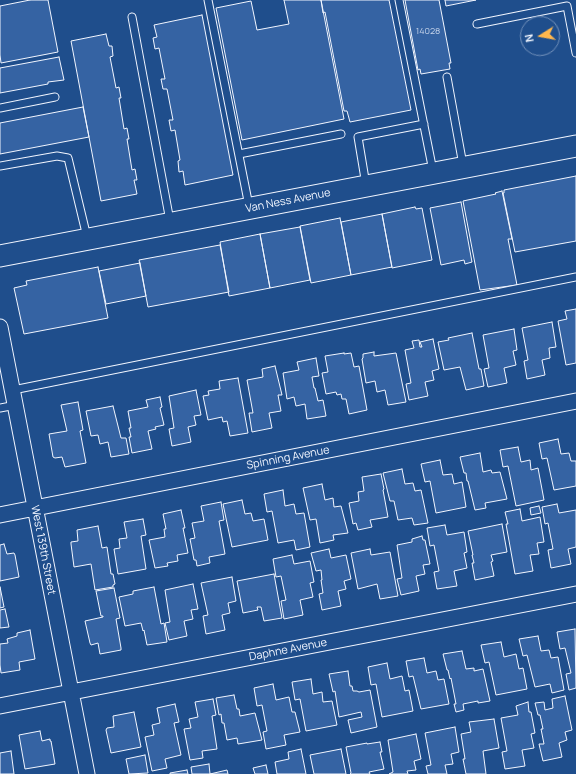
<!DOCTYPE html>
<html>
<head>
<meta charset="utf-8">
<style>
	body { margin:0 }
	#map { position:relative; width:576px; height:774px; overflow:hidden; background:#1f4e8c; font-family:Manrope,sans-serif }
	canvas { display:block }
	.north { position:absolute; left:520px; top:16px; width:40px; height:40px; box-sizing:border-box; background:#1f4e8c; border:1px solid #7391ba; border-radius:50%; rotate:259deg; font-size:11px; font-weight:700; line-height:16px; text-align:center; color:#f2f6ff }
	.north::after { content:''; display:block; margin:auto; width:14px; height:18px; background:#ffb74d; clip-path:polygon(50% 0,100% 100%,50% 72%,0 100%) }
</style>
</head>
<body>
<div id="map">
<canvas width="576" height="774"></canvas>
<div class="north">N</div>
</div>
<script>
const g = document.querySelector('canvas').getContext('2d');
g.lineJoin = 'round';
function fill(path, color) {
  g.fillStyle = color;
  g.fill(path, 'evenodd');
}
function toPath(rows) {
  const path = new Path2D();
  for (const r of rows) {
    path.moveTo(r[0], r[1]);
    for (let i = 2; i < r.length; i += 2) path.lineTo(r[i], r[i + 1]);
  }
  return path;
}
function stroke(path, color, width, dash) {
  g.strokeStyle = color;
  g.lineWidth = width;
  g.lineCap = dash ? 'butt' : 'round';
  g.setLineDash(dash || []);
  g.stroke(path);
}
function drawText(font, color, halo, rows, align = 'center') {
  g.font = font + ' Manrope,sans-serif';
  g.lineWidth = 3;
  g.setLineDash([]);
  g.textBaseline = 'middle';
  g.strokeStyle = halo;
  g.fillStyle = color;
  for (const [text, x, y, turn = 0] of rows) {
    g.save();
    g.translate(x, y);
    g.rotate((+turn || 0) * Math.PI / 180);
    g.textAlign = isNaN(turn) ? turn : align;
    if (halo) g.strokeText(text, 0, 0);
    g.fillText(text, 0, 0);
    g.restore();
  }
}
const building = toPath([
	[30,0,48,0,58,52,1,63,0,55,0,6,30,0],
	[284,0,321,0,344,119,242,140,216,8,251,1,257,30,289,24,284,0],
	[321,0,389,0,411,110,350,122,347,111,344,111,325,12,323,13,321,0],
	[405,0,439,0,451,63,449,63,450,69,421,74,420,69,418,70,405,0],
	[445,0,476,0,446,6,445,0],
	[202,15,233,175,185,185,183,171,179,172,178,161,180,160,175,130,171,131,169,120,173,120,167,89,163,89,161,79,165,79,159,48,155,49,153,38,157,37,154,25,202,15],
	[106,34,109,46,112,46,113,56,110,57,116,88,119,87,121,98,119,98,124,129,127,128,129,139,127,139,132,170,135,169,137,180,134,180,137,194,101,201,71,41,106,34],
	[59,57,64,80,48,82,48,84,0,93,0,68,59,57],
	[83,107,89,137,0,154,0,123,83,107],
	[576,176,576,241,515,252,503,193,504,193,504,190,576,176],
	[502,191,512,239,508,239,517,285,480,290,463,201,496,194,495,193,502,191],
	[461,202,472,262,465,264,464,260,441,265,430,208,461,202],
	[415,207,416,209,422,208,432,260,392,268,382,214,415,207],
	[382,214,392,267,351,275,341,222,382,214],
	[340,218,351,275,311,283,300,226,340,218],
	[300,227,310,280,270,288,260,234,300,227],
	[260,234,270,288,229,296,220,242,260,234],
	[220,245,229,292,148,307,139,260,220,245],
	[140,263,146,296,106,304,99,271,140,263],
	[98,267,108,318,24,334,14,288,27,285,26,281,98,267],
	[576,309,576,363,566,365,558,321,567,319,565,311,576,309],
	[552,322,556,347,549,348,550,358,542,360,545,375,527,379,524,361,528,360,522,328,552,322],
	[514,329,517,350,513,351,516,365,504,368,507,383,488,387,484,369,489,368,483,335,514,329],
	[472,333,479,369,481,369,484,386,466,390,460,367,444,370,438,342,449,340,448,338,472,333],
	[433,339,439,369,432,371,434,380,425,382,428,396,409,400,406,384,411,383,405,350,414,348,412,341,419,340,420,347,422,347,420,342,433,339],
	[374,352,374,356,396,353,406,402,388,405,385,390,377,392,375,381,366,383,362,359,363,358,363,354,374,352],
	[344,353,344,354,351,353,354,367,359,366,367,410,349,414,346,399,342,399,341,394,337,395,336,392,326,394,322,373,328,372,325,356,344,353],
	[316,358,319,376,312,377,314,388,315,388,318,401,323,400,326,416,307,419,305,404,296,406,294,397,287,399,283,373,299,370,297,362,316,358],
	[275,366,282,395,278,395,281,411,269,413,272,428,252,432,249,413,253,413,247,380,263,377,262,369,275,366],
	[238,378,248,433,230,436,227,421,223,422,222,417,208,420,203,396,209,395,208,391,220,389,219,381,238,378],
	[196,390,201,415,194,416,196,425,188,427,191,442,172,446,169,429,174,428,169,396,196,390],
	[160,397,162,407,160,408,164,425,155,427,156,429,148,431,152,449,132,453,129,437,131,437,129,428,131,428,128,411,148,407,146,400,160,397],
	[78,402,83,430,80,431,86,463,65,467,62,457,55,458,53,457,49,434,67,431,61,405,78,402],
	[113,406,121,438,126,438,129,454,111,457,108,442,100,444,98,435,91,436,86,411,113,406],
	[558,439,561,454,569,453,571,461,576,461,576,486,554,490,547,458,542,459,539,443,558,439],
	[518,447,521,462,530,460,531,470,538,468,544,500,516,506,508,466,503,467,500,450,518,447],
	[480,453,483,472,491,470,492,473,500,472,507,499,485,503,486,508,475,510,468,481,467,481,466,473,464,473,460,457,480,453],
	[440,460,443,475,452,474,454,484,462,482,466,507,436,513,430,481,425,482,421,464,440,460],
	[402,469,405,484,413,483,415,491,421,490,428,523,414,525,412,518,398,520,394,501,390,501,383,473,402,469],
	[381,474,384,489,383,490,388,517,370,520,372,527,358,530,356,523,353,524,349,503,359,501,358,492,364,491,362,477,381,474],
	[322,484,325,500,333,498,334,507,341,506,348,533,333,535,334,540,320,543,316,519,310,520,303,488,322,484],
	[283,490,285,506,294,504,296,514,304,513,310,547,296,550,294,540,278,543,272,511,267,512,264,494,283,490],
	[242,500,245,514,251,513,253,521,264,519,268,540,232,547,223,504,242,500],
	[221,502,224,520,219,521,225,554,209,557,210,563,197,566,196,560,194,560,190,539,195,538,192,523,204,521,201,506,221,502],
	[557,504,559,513,576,510,576,547,568,549,571,564,551,568,548,550,553,549,548,523,545,524,542,507,557,504],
	[539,506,541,513,531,515,530,508,539,506],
	[520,509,522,521,540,517,544,542,537,543,539,554,530,555,533,571,515,574,506,524,508,524,505,512,520,509],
	[181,510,185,528,183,528,188,553,177,555,178,561,167,563,168,566,155,568,149,540,165,537,164,529,166,529,163,514,181,510],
	[143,519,146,535,141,536,146,569,118,574,114,549,120,548,119,539,127,538,124,522,143,519],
	[502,524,507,552,491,555,493,561,491,562,494,576,475,580,472,563,474,563,472,555,473,555,468,531,502,524],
	[445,525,447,535,464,532,467,552,464,553,467,568,454,571,457,586,437,589,434,572,439,571,434,545,430,546,427,528,445,525],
	[98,526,102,548,107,547,111,574,113,574,115,584,113,585,113,587,95,590,91,564,74,567,71,544,71,542,78,541,77,530,98,526],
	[422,536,423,540,425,540,430,564,423,565,425,574,416,576,419,591,401,595,397,579,402,578,397,545,412,542,412,539,422,536],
	[4,544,7,554,14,553,15,555,19,577,0,581,0,545,4,544],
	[329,549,331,558,346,555,351,579,344,581,346,589,338,591,341,606,322,610,319,594,323,593,321,580,322,580,321,570,316,571,311,553,329,549],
	[370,549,371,555,390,552,398,596,380,599,377,584,358,589,351,553,370,549],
	[292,555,294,564,310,561,314,582,310,583,313,597,300,600,303,615,284,619,281,601,286,600,281,576,276,577,273,559,292,555],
	[274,574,282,618,264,621,261,607,257,607,258,610,243,613,237,581,274,574],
	[232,577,236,601,228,603,230,613,222,615,225,630,206,634,203,616,208,615,201,583,232,577],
	[193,584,198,609,191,610,193,619,184,621,187,636,169,640,165,623,170,622,165,590,193,584],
	[0,587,4,607,0,608,0,587],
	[154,587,161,624,164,623,167,642,147,645,144,630,143,631,141,623,125,626,119,597,133,594,133,591,154,587],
	[114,588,120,618,116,619,121,648,121,650,100,654,98,643,91,645,90,643,85,621,103,617,103,616,101,616,96,591,114,588],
	[5,609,9,627,0,628,0,610,5,609],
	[575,629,576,688,569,690,566,674,571,673,565,648,560,649,557,632,575,629],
	[30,630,35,659,19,662,20,670,1,673,0,665,0,644,8,643,7,639,17,636,17,633,30,630],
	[538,636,541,651,549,650,551,658,558,657,564,690,552,693,550,684,535,687,527,655,523,656,519,639,538,636],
	[501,642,504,657,516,654,519,669,523,668,527,689,496,695,489,662,485,663,481,645,501,642],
	[462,651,466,669,474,668,474,671,483,669,490,701,478,703,478,701,463,704,464,710,456,712,454,704,456,704,451,678,450,679,448,670,447,670,443,654,462,651],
	[424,658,427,673,436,671,438,680,444,679,449,704,421,709,413,676,409,677,406,661,424,658],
	[387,663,390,679,402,676,405,691,409,690,413,711,382,717,376,684,371,685,368,667,387,663],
	[348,671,350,686,352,686,353,691,357,691,359,692,370,690,377,727,351,733,348,720,362,717,361,712,339,717,335,691,333,692,329,674,348,671],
	[311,679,313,694,322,692,323,702,332,701,337,725,306,731,300,699,295,700,292,682,311,679],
	[273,684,276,700,289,697,292,712,295,712,300,732,284,735,286,745,266,749,263,732,267,731,262,705,257,706,254,688,273,684],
	[234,695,237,709,239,709,240,716,255,713,262,740,238,744,237,738,227,740,224,723,222,723,221,714,219,715,216,698,234,695],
	[565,696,572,730,565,732,567,740,559,743,562,757,543,761,539,744,544,744,541,729,543,729,540,715,538,715,535,703,544,702,545,710,553,708,552,699,565,696],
	[213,699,216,715,212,716,217,749,202,751,203,758,190,760,184,729,191,728,189,719,198,717,195,702,213,699],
	[528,702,529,712,531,712,535,733,531,734,534,748,522,750,525,766,505,769,502,752,507,751,501,718,518,715,516,706,528,702],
	[175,704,179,722,174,723,181,755,165,759,167,768,152,771,145,737,154,735,152,725,160,723,157,708,175,704],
	[134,712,141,747,111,753,106,730,107,728,114,727,113,716,134,712],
	[494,719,499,748,483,751,486,774,466,774,463,759,465,759,461,734,471,732,469,722,494,719],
	[455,727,459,752,451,754,453,764,445,765,447,774,428,774,426,766,431,765,425,733,455,727],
	[40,731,42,741,50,739,50,741,51,741,55,764,25,769,19,735,40,731],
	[416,734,421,759,414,761,416,770,407,771,408,774,389,774,393,772,388,740,416,734],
	[380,742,382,752,380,752,384,769,369,772,370,774,350,774,351,773,346,747,367,743,367,744,380,742],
	[301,749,306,774,277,774,275,762,289,759,288,752,301,749],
	[341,749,346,774,314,774,310,755,341,749],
	[11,751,14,774,0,774,0,753,11,751],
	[145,755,148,773,129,774,126,759,145,755],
	[209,764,210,774,227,770,228,774,192,774,191,767,209,764],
	[266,765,268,774,255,774,253,768,266,765],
	[187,770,188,774,170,774,170,773,187,770]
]);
fill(building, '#3563a3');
stroke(building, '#f2f6ff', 1);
const service = toPath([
	[208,0,249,206],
	[399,0,433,171],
	[132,17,170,221],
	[477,24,567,6,576,53],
	[447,77,463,165],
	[0,108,55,97],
	[239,154,341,134],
	[0,166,57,156,68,158,87,237],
	[366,185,358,137,424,124],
	[13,390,576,277],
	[0,408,16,405]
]);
const minor = toPath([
	[0,327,87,774],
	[0,515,576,401],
	[0,706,576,594]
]);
const secondary = toPath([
	[0,256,576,146]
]);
stroke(service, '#f2f6ff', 9);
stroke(minor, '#f2f6ff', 17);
stroke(secondary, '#f2f6ff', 23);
stroke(service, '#1f4e8c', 7);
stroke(minor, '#1f4e8c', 15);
stroke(secondary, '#1f4e8c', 21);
drawText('9px', '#c3d1e8', null, [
	["14028",428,31]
]);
drawText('11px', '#f2f6ff', '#1f4e8c', [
	["Van Ness Avenue",288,201,-11],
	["Spinning Avenue",288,458,-11],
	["West 139th Street",43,550,79],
	["Daphne Avenue",288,650,-11]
]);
</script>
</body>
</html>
